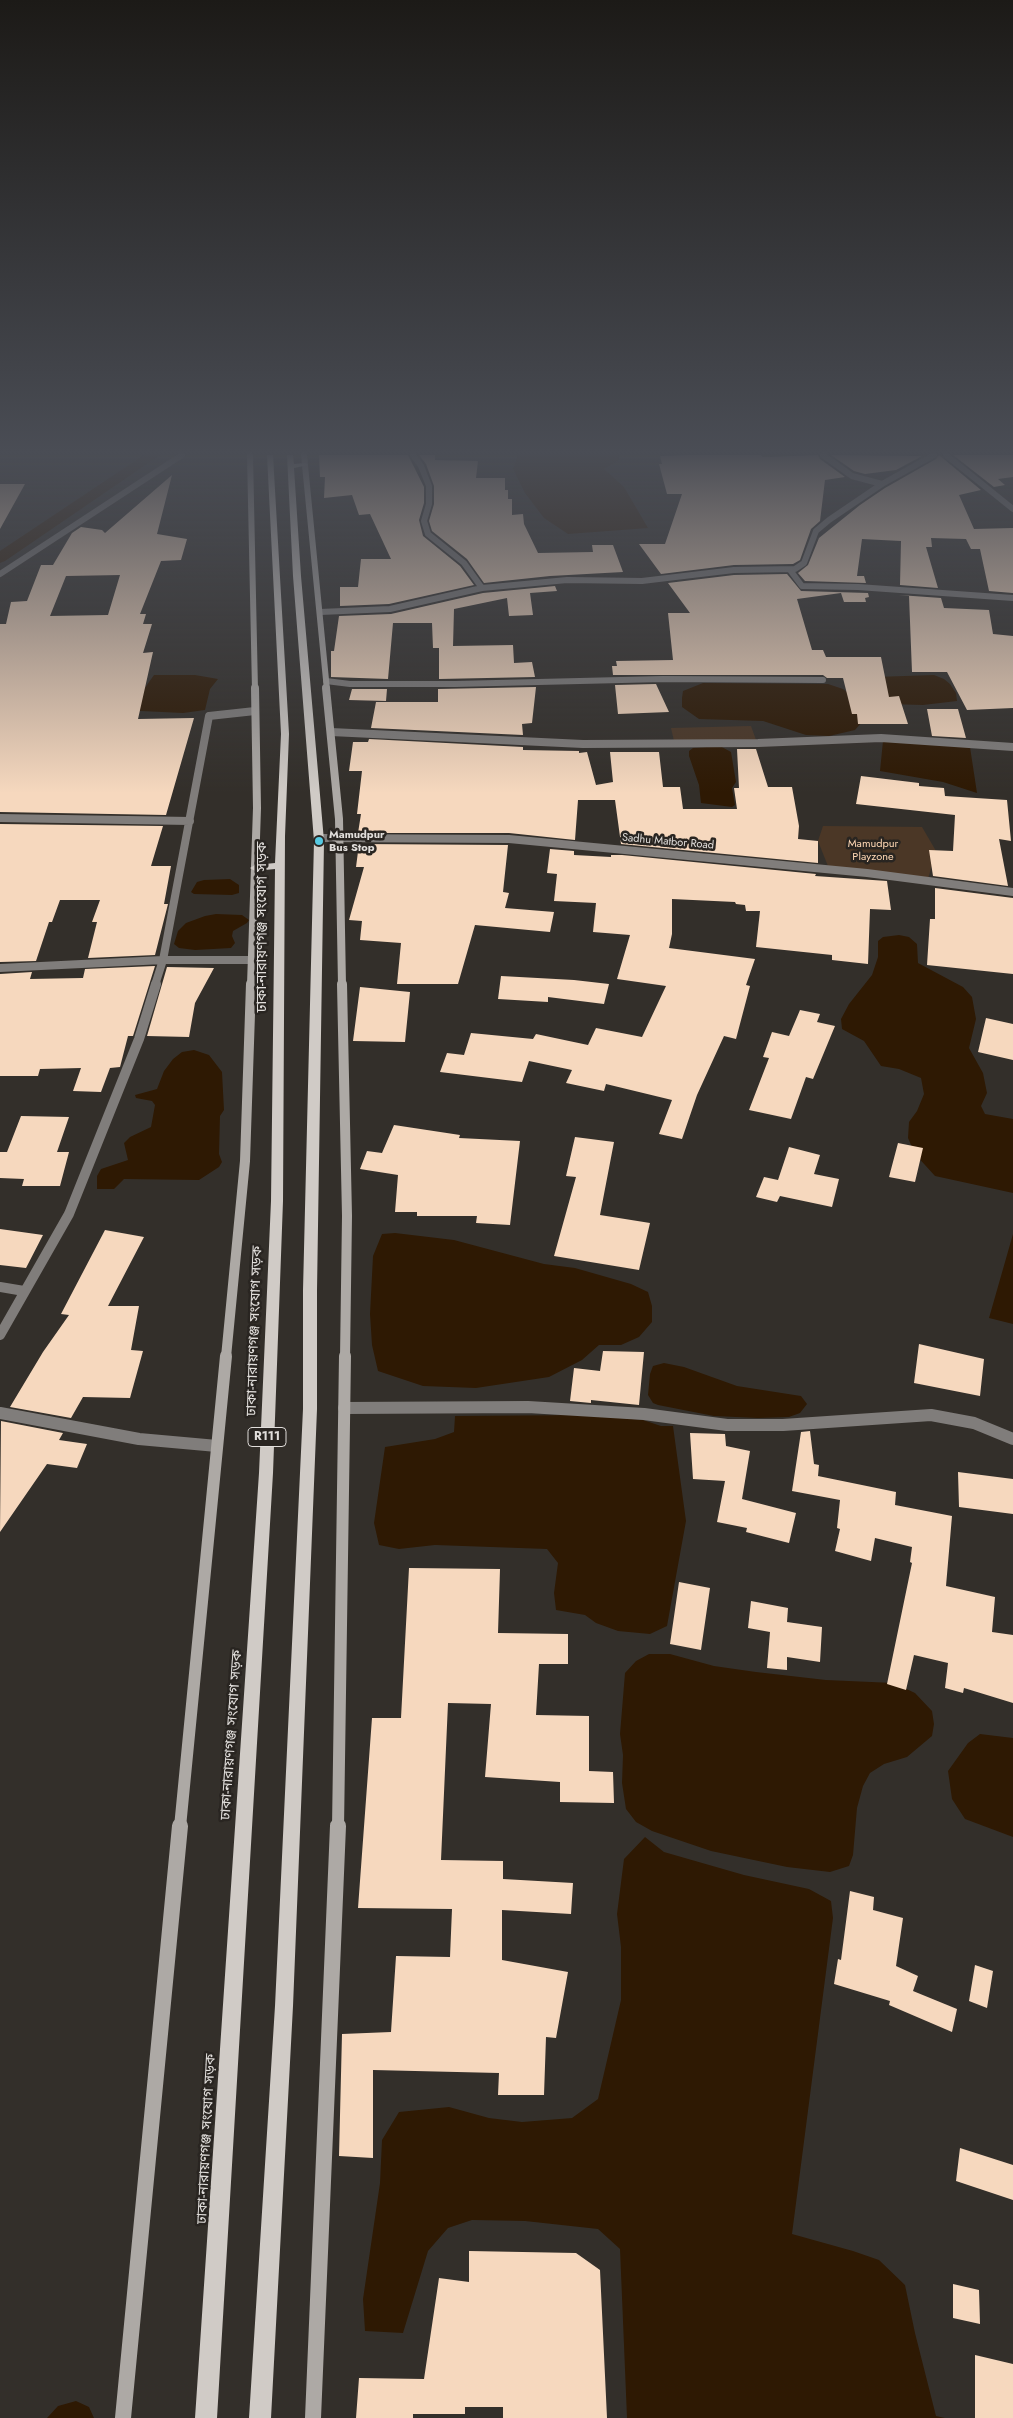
<!DOCTYPE html>
<html>
<head>
<meta charset="utf-8">
<style>
	body { margin:0 }
	canvas { display:block; background:#332f2a }
</style>
</head>
<body>
<canvas width="1013" height="2418"></canvas>
<script>
const g = document.querySelector('canvas').getContext('2d');
g.lineJoin = 'round';
function fill(path, color) {
  g.fillStyle = color;
  g.fill(path, 'evenodd');
}
function toPath(rows) {
  const path = new Path2D();
  for (const r of rows) {
    path.moveTo(r[0], r[1]);
    for (let i = 2; i < r.length; i += 2) path.lineTo(r[i], r[i + 1]);
  }
  return path;
}
function stroke(path, color, width, dash) {
  g.strokeStyle = color;
  g.lineWidth = width;
  g.lineCap = dash ? 'butt' : 'round';
  g.setLineDash(dash || []);
  g.stroke(path);
}
function drawText(font, color, halo, rows, align = 'center') {
  g.font = font + ' Jost,"Noto Sans Bengali",sans-serif';
  g.lineWidth = 5;
  g.setLineDash([]);
  g.textBaseline = 'middle';
  g.strokeStyle = halo;
  g.fillStyle = color;
  for (const [text, x, y, turn = 0] of rows) {
    g.save();
    g.translate(x, y);
    g.rotate((+turn || 0) * Math.PI / 180);
    g.textAlign = isNaN(turn) ? turn : align;
    if (halo) g.strokeText(text, 0, 0);
    g.fillText(text, 0, 0);
    g.restore();
  }
}
fill(toPath([
	[751,726,756,740,674,741,671,728],
	[823,826,922,827,936,851,928,879,828,866,818,841]
]), '#4b3726');
fill(toPath([
	[518,455,618,455,619,460,604,469,624,487,648,528,568,534,544,518,525,493,513,469],
	[154,675,195,675,218,679,210,689,205,710,183,713,141,711,139,711,142,692],
	[934,675,944,679,950,684,956,693,957,701,923,705,888,704,875,677],
	[703,683,828,684,843,689,853,697,862,722,855,730,829,736,806,735,763,721,699,719,682,707,682,698,683,691],
	[883,741,970,747,977,793,943,782,880,771],
	[720,746,731,752,736,782,732,788,735,805,732,807,701,803,699,785,689,756,689,751,693,748],
	[230,879,239,885,239,893,232,895,194,894,191,892,197,882,204,880],
	[216,914,242,915,249,920,247,923,233,931,232,936,235,943,231,948,195,950,179,948,174,944,178,931,186,923,205,916],
	[899,935,909,937,917,944,918,963,963,987,972,997,976,1019,969,1048,983,1073,987,1093,981,1106,985,1114,1013,1119,1013,1193,935,1176,915,1154,908,1138,909,1122,917,1111,924,1094,921,1078,899,1069,881,1066,864,1041,842,1029,841,1019,849,1004,872,975,878,957,878,941,883,937],
	[194,1050,209,1055,222,1072,224,1110,220,1116,219,1154,222,1162,219,1167,199,1180,124,1179,114,1189,97,1189,97,1176,101,1169,128,1160,124,1143,130,1137,151,1127,155,1105,152,1101,136,1098,135,1095,157,1089,164,1071,173,1059,182,1052],
	[395,1233,454,1240,544,1264,575,1268,631,1284,648,1292,652,1306,652,1322,639,1337,621,1345,599,1345,582,1360,549,1377,476,1388,423,1386,378,1371,372,1345,370,1314,373,1256,382,1234],
	[1013,1234,1013,1324,989,1318],
	[664,1363,684,1367,737,1386,801,1396,807,1404,800,1413,789,1417,758,1418,714,1416,658,1405,653,1403,648,1395,650,1374,653,1366],
	[588,1415,643,1420,661,1426,673,1426,686,1521,667,1626,650,1634,618,1631,596,1623,585,1615,556,1610,554,1593,558,1563,547,1549,435,1545,399,1549,379,1545,374,1523,385,1447,435,1439,454,1432,455,1416],
	[649,1654,670,1654,714,1666,756,1672,826,1680,894,1683,915,1693,932,1711,934,1724,932,1736,907,1757,884,1764,870,1773,863,1786,857,1808,853,1855,849,1866,830,1872,787,1867,711,1851,652,1831,636,1822,626,1809,622,1783,623,1755,620,1734,625,1673,636,1661],
	[980,1734,1013,1738,1013,1837,965,1819,952,1799,948,1771,968,1743],
	[645,1837,664,1852,744,1875,809,1889,831,1901,833,1918,792,2234,853,2251,879,2260,905,2285,915,2333,936,2416,945,2418,627,2418,620,2249,598,2229,525,2221,472,2220,448,2228,428,2251,403,2333,365,2331,363,2299,380,2183,382,2140,399,2112,449,2107,489,2118,522,2122,572,2118,598,2099,621,2000,621,1947,617,1914,624,1859],
	[76,2401,89,2407,94,2418,47,2418,58,2406]
]), '#2e1903');
fill(toPath([
	[144,455,160,455,5,561,0,563,0,551,144,455]
]), '#2e1903');
fill(toPath([
	[319,455,408,455,424,487,424,503,419,520,423,536,460,566,474,585,389,604,340,606,340,587,358,587,361,559,391,559,370,514,359,515,352,495,324,498,325,477,320,477],
	[419,455,435,455,435,460,478,461,476,478,505,478,505,490,508,490,508,499,512,499,512,515,523,514,524,524,538,553,593,552,592,545,613,545,623,572,550,576,484,583,467,559,432,531,429,521,434,504,434,486,426,464],
	[687,455,761,455,763,457,818,455,820,459,845,477,825,480,820,521,811,529,800,560,793,564,734,565,661,574,639,544,665,544,682,494,667,494,659,464,662,464,660,456],
	[831,455,922,456,924,455,896,470,865,474,854,471],
	[939,455,981,490,959,495,974,529,1013,528,1013,593,989,591,980,549,971,549,966,539,931,538,932,547,926,547,938,588,900,585,901,541,862,539,857,576,864,576,866,583,805,581,798,573,808,565,819,538,860,505,885,488,936,459],
	[953,455,1013,455,1013,477,998,479,1005,485,994,487],
	[172,475,157,534,187,539,181,560,161,561,140,614,146,614,143,624,152,624,143,653,153,652,138,719,194,718,166,815,0,812,0,624,6,624,11,602,27,601,41,565,53,565,72,533,81,527,102,530,105,533],
	[120,575,108,615,50,616,66,576],
	[0,484,25,484,0,529],
	[787,574,801,591,868,593,869,597,865,598,866,602,844,602,841,593,797,599,812,650,823,650,826,657,881,657,889,697,899,696,908,724,858,724,857,714,852,714,843,678,827,678,823,675,613,675,612,666,617,666,616,661,673,660,668,613,690,613,668,583,734,575],
	[555,586,557,591,530,593,533,615,509,616,507,598,454,609,453,646,513,645,514,663,532,662,535,677,439,679,439,648,433,648,432,623,393,623,388,679,331,677,331,651,334,651,339,616,391,614,483,593],
	[899,595,941,598,944,608,989,610,993,634,1013,636,1013,708,967,710,947,672,912,672,909,596],
	[656,684,669,712,618,714,615,685],
	[536,687,532,723,522,724,523,735,371,728,376,702,438,702,438,689],
	[352,689,387,689,386,701,349,700],
	[927,709,958,709,966,738,932,736],
	[369,739,523,747,523,750,579,751,579,753,587,752,596,785,613,782,610,752,659,752,663,787,680,787,683,809,737,809,734,788,739,788,737,749,756,749,768,787,792,787,799,826,798,839,818,841,818,863,621,844,615,800,578,800,575,840,509,833,358,833,361,814,357,814,362,771,349,771,353,742,368,742],
	[861,776,919,783,919,786,944,788,945,796,1007,800,1011,841,999,839,1008,886,933,876,929,850,953,851,955,815,856,804],
	[0,824,163,826,151,866,171,866,164,904,168,904,155,955,88,958,97,922,92,922,100,900,60,900,52,922,49,922,36,961,0,962],
	[359,844,508,845,503,892,509,893,505,908,554,912,550,932,475,925,458,984,397,984,401,943,360,940,362,921,349,920,364,867,356,867],
	[550,849,574,851,574,855,611,857,611,855,622,855,816,874,815,876,887,881,891,910,870,909,868,964,832,960,832,955,756,947,760,911,746,911,745,905,736,904,735,902,672,899,672,934,669,948,755,959,746,985,750,986,736,1039,724,1036,697,1095,682,1139,659,1134,672,1100,606,1084,604,1091,566,1083,572,1070,529,1061,522,1082,440,1072,447,1053,464,1055,471,1033,533,1039,536,1034,588,1045,596,1028,642,1037,666,986,617,979,630,935,593,932,596,903,554,901,557,874,547,873],
	[935,888,1013,898,1013,974,927,965,930,919,935,919],
	[155,966,133,1036,128,1036,120,1067,110,1068,101,1092,73,1091,81,1068,40,1069,38,1076,0,1076,0,974,32,972,30,979,83,978,85,969],
	[167,967,214,968,195,1003,189,1037,147,1036],
	[501,976,574,980,609,984,604,1004,548,997,548,1002,498,999],
	[360,987,410,992,405,1042,353,1041],
	[800,1010,820,1014,817,1022,835,1026,813,1079,806,1077,791,1119,749,1110,769,1058,763,1057,772,1032,789,1036],
	[986,1018,1013,1024,1013,1060,978,1052],
	[21,1116,69,1117,57,1152,69,1152,60,1186,22,1186,24,1179,0,1178,0,1152,7,1152],
	[394,1125,460,1135,459,1138,520,1141,510,1225,476,1223,477,1216,417,1216,417,1212,395,1212,398,1175,360,1169,367,1151,382,1153],
	[575,1137,614,1142,600,1215,650,1223,639,1270,554,1256,576,1177,566,1176],
	[898,1143,923,1148,915,1182,889,1177],
	[789,1147,820,1155,814,1174,839,1179,832,1207,780,1196,777,1202,756,1197,764,1177,778,1180],
	[0,1229,43,1235,26,1268,0,1265],
	[105,1230,144,1237,108,1306,139,1306,131,1350,143,1351,130,1398,83,1397,71,1418,10,1407,43,1352,69,1315,61,1314],
	[919,1344,984,1359,980,1396,914,1383],
	[603,1351,644,1352,639,1405,591,1400,591,1403,570,1401,574,1368,600,1371],
	[1,1421,63,1433,59,1440,87,1444,77,1468,47,1464,0,1532],
	[810,1431,814,1464,819,1465,818,1476,896,1492,895,1505,952,1516,946,1586,995,1597,992,1632,1013,1635,1013,1703,964,1688,963,1693,945,1688,948,1663,914,1655,906,1690,887,1684,912,1563,910,1562,912,1547,875,1538,871,1561,835,1551,840,1529,837,1528,840,1500,792,1491,801,1432],
	[690,1433,725,1434,726,1446,750,1451,742,1499,796,1513,789,1543,746,1532,747,1528,717,1522,725,1481,693,1479],
	[958,1472,1013,1479,1013,1514,959,1507],
	[409,1568,500,1569,498,1633,568,1634,568,1664,539,1664,536,1715,589,1716,589,1771,613,1772,614,1803,560,1802,560,1782,485,1777,491,1704,448,1703,441,1860,503,1861,503,1879,573,1883,571,1914,502,1910,502,1960,568,1972,556,2038,546,2037,544,2095,498,2095,499,2073,373,2070,373,2158,339,2156,342,2034,391,2032,396,1956,450,1957,452,1909,358,1908,372,1718,401,1718],
	[679,1582,710,1588,701,1650,670,1644],
	[751,1601,788,1608,787,1622,822,1627,820,1662,787,1657,787,1670,767,1668,770,1632,748,1628],
	[850,1891,874,1897,873,1910,903,1918,896,1966,918,1976,913,1991,957,2009,952,2032,889,2005,890,2001,834,1984,838,1959,841,1960],
	[975,1965,993,1971,987,2008,969,2001],
	[960,2148,1013,2165,1013,2200,956,2181],
	[469,2251,576,2253,600,2270,607,2418,503,2418,503,2407,465,2407,465,2414,413,2414,413,2418,356,2418,359,2378,424,2379,439,2278,469,2282],
	[953,2284,979,2290,980,2324,953,2318],
	[975,2355,1013,2364,1013,2418,975,2418]
]), '#f6d8be');
stroke(toPath([
	[413,455,421,466,429,486,429,504,424,521,428,534,464,563,482,588],
	[823,455,852,476,882,484],
	[946,455,1013,509],
	[790,570,802,586,858,587,1013,598],
	[0,574,182,455],
	[320,612,390,609,482,588,567,580,642,581,734,570,795,569,804,563,816,531,829,520,882,484,934,455],
	[326,681,350,684,455,684,663,679,823,680]
]), '#807d7b', 6);
stroke(toPath([
	[331,732,583,744,758,743,881,738,1013,747],
	[0,818,190,821],
	[319,838,509,839,867,873,1013,892],
	[0,968,163,960,252,960],
	[155,985,163,960,209,716,255,711]
]), '#807d7b', 8);
stroke(toPath([
	[0,1287,24,1291],
	[0,1335,69,1214,139,1039,156,984]
]), '#807d7b', 10);
stroke(toPath([
	[344,1408,528,1407,644,1414,727,1425,783,1425,931,1415,974,1423,1013,1439],
	[0,1413,139,1439,217,1446]
]), '#807d7b', 12);
stroke(toPath([
	[250,455,255,690],
	[304,455,327,690]
]), '#ada9a5', 6);
stroke(toPath([
	[326,688,339,819,342,985],
	[251,985,257,808,255,688]
]), '#ada9a5', 8);
stroke(toPath([
	[342,984,347,1216,345,1357],
	[226,1357,245,1161,251,984]
]), '#ada9a5', 10);
stroke(toPath([
	[180,1827,226,1356],
	[338,1827,345,1356]
]), '#ada9a5', 12);
stroke(toPath([
	[123,2418,180,1826],
	[313,2418,338,1826]
]), '#ada9a5', 16);
fill(toPath([
	[267,455,273,455,289,734,285,836,283,1201,273,1473,217,2418,195,2418,259,1473,271,1201,275,869,255,871,250,868,255,865,275,863,281,734,267,455],
	[287,455,293,455,294,464,305,463,308,465,294,468,301,576,324,841,317,1290,317,1409,293,2006,271,2418,249,2418,275,2006,303,1409,303,1290,314,841,293,576,287,455]
]), '#d0cbc6');
const sky = g.createLinearGradient(0, 0, 0, 793);
sky.addColorStop(0, '#1c1a17');
sky.addColorStop(0.57, '#4a4d55');
sky.addColorStop(1, '#4a4d5500');
g.fillStyle = sky;
g.fillRect(0, 0, 1013, 793);
for (const [x, y, r, color] of [
	[319,841,5,"#56c9e1"]
]) {
  const dot = new Path2D();
  dot.arc(x, y, r, 0, 2 * Math.PI);
  g.fillStyle = color;
  g.fill(dot);
  stroke(dot, '#292521', 2);
}
drawText('bold 11px', '#e1dedb', '#292521', [
	["Mamudpur",329,835],
	["Bus Stop",329,848]
], 'left');
drawText('11px', '#e1dedb', '#292521', [
	["Sadhu Matbor Road",668,842,5]
]);
drawText('11px', '#ffd8b5', '#292521', [
	["Mamudpur",873,844],
	["Playzone",873,857]
]);
for (const [x, y, w] of [
	[267,1437,38]
]) {
  const box = new Path2D();
  box.roundRect(x - w / 2, y - 9.5, w, 19, 4);
  g.fillStyle = '#292521';
  g.fill(box);
  stroke(box, '#e1dedb', 1);
}
drawText('bold 12px', '#e1dedb', null, [
	["R111",267,1437]
]);
drawText('14px', '#e1dedb', '#292521', [
	["ঢাকা-নারায়ণগঞ্জ সংযোগ সড়ক",263,927,-90],
	["ঢাকা-নারায়ণগঞ্জ সংযোগ সড়ক",255,1331,-88],
	["ঢাকা-নারায়ণগঞ্জ সংযোগ সড়ক",232,1735,-86],
	["ঢাকা-নারায়ণগঞ্জ সংযোগ সড়ক",207,2139,-87]
]);
</script>
</body>
</html>
